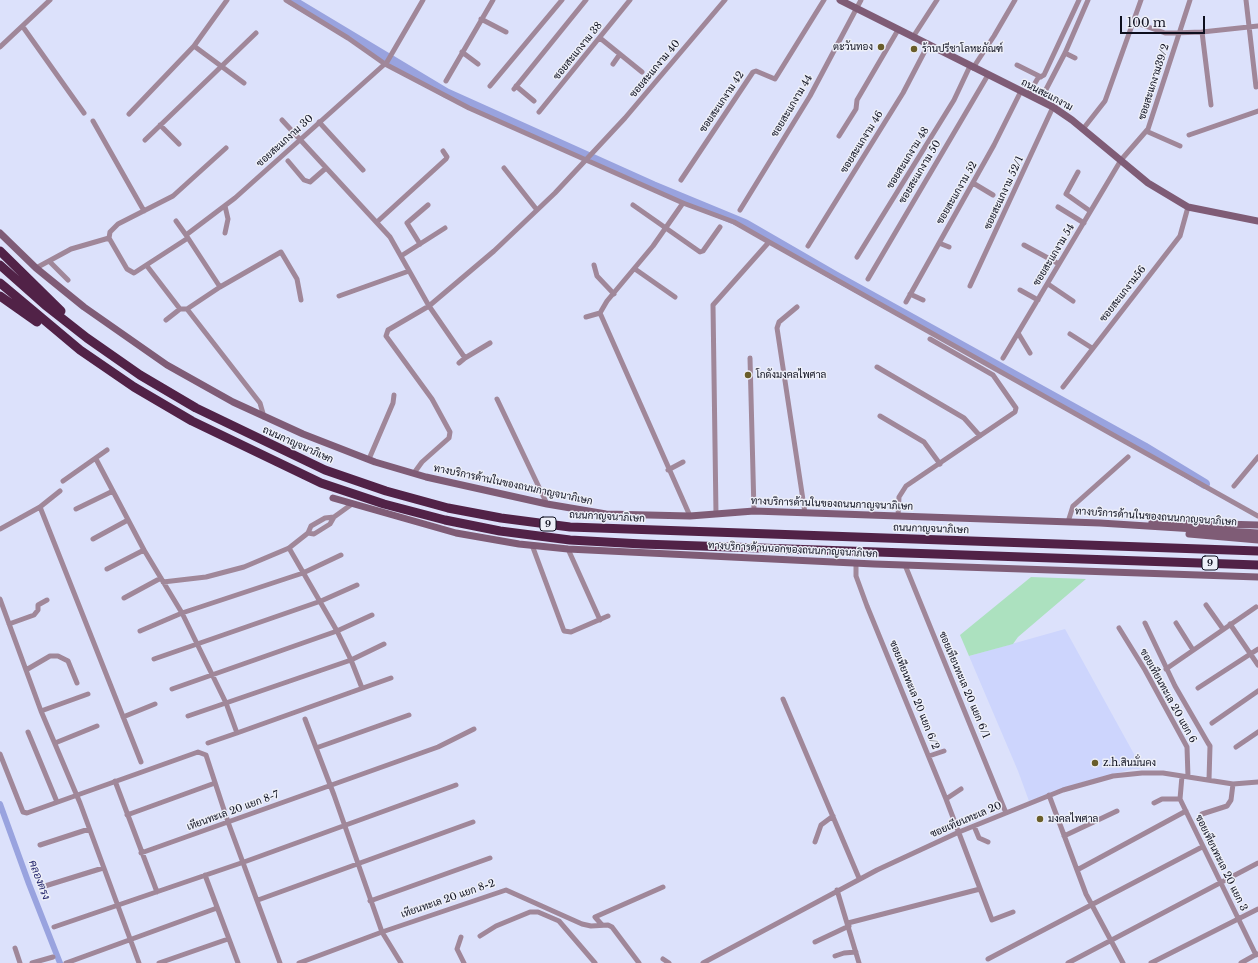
<!DOCTYPE html>
<html>
<head>
<meta charset="utf-8">
<style>
	body { margin:0 }
	#map { position:relative; width:1258px; height:963px; overflow:hidden; background:#dce1fb; font-family:"Libre Baskerville",serif }
	canvas { display:block }
	.scale { position:absolute; left:1120px; top:16px; width:85px; height:18px; box-sizing:border-box; border:2px solid #0d0f1e; border-top:0; padding-left:5px; font-size:12px; line-height:14px; white-space:nowrap; color:#0d0f1e; -webkit-text-stroke:3px #edeff8; paint-order:stroke }
</style>
</head>
<body>
<div id="map">
<canvas width="1258" height="963"></canvas>
<div class="scale">100 m</div>
</div>
<script>
const g = document.querySelector('canvas').getContext('2d');
g.lineJoin = 'round';
function fill(path, color) {
  g.fillStyle = color;
  g.fill(path, 'evenodd');
}
function toPath(rows) {
  const path = new Path2D();
  for (const r of rows) {
    path.moveTo(r[0], r[1]);
    for (let i = 2; i < r.length; i += 2) path.lineTo(r[i], r[i + 1]);
  }
  return path;
}
function stroke(path, color, width, dash) {
  g.strokeStyle = color;
  g.lineWidth = width;
  g.lineCap = dash ? 'butt' : 'round';
  g.setLineDash(dash || []);
  g.stroke(path);
}
function drawText(font, color, halo, rows, align = 'center') {
  g.font = font + ' "Libre Baskerville",Sarabun,serif';
  g.lineWidth = 3;
  g.setLineDash([]);
  g.textBaseline = 'middle';
  g.strokeStyle = halo;
  g.fillStyle = color;
  for (const [text, x, y, turn = 0] of rows) {
    g.save();
    g.translate(x, y);
    g.rotate((+turn || 0) * Math.PI / 180);
    g.textAlign = isNaN(turn) ? turn : align;
    if (halo) g.strokeText(text, 0, 0);
    g.fillText(text, 0, 0);
    g.restore();
  }
}
fill(toPath([
	[1065,629,1134,754,1140,769,1133,769,1083,782,1029,801,1018,771,969,656]
]), '#cdd5fd');
fill(toPath([
	[1031,577,1086,579,1018,637,1013,644,969,656,960,635]
]), '#ace1bf');
stroke(toPath([
	[0,804,29,884,60,963]
]), '#99a3df', 6);
stroke(toPath([
	[291,0,446,93,653,186,745,224,835,276,1144,447,1205,484]
]), '#99a3df', 10);
stroke(toPath([
	[286,0,348,38,385,64,469,108,683,203,734,222,769,242,713,305,716,514],
	[1246,0,1256,87],
	[481,19,506,32],
	[1134,22,1165,33,1173,33,1202,32,1258,26],
	[23,27,84,113],
	[1202,32,1211,105],
	[913,37,937,0],
	[600,38,642,72],
	[194,46,244,83],
	[0,47,50,0],
	[462,52,478,64],
	[1065,53,1075,58],
	[613,64,620,54],
	[1017,65,1041,77],
	[973,68,994,36,1015,0],
	[446,81,493,0],
	[490,86,562,0],
	[516,86,534,101],
	[514,89,586,0],
	[1028,95,1038,78,1044,75,1079,0],
	[1040,101,1065,53,1088,0],
	[539,112,630,0],
	[129,114,194,46,227,0],
	[282,120,390,237,429,306,465,358,490,343],
	[93,121,144,211],
	[319,122,363,170],
	[160,125,179,144],
	[1083,129,1105,101,1141,0],
	[1146,131,1180,146],
	[1189,135,1258,111],
	[839,136,856,109,857,100,898,30],
	[145,140,256,33],
	[288,161,304,180,310,182,326,168],
	[504,168,537,210],
	[1078,172,1066,194,1090,211],
	[681,180,753,72,756,71,775,79,824,0],
	[973,183,993,195],
	[683,203,653,246,607,301,600,313,690,516],
	[633,205,700,252,703,251,720,227],
	[225,206,228,219,225,233],
	[1058,207,1084,223],
	[740,210,810,96,861,0],
	[176,221,186,235],
	[377,222,446,159,447,157,443,151],
	[109,238,110,232,118,224,173,196,226,148],
	[769,242,1258,516],
	[939,243,949,247],
	[420,244,407,223,428,205],
	[1024,245,1059,264],
	[808,246,903,93,928,45],
	[401,256,445,228],
	[857,257,954,100,970,66],
	[49,261,68,280],
	[594,265,597,276,614,294],
	[147,266,180,309,187,309],
	[36,268,71,249,109,238,127,269,134,273,188,238],
	[635,269,675,297],
	[868,279,988,75],
	[1048,284,1073,301],
	[970,286,1053,107],
	[220,287,186,235,235,198,387,62,423,0],
	[1020,290,1038,300],
	[910,294,923,300],
	[339,296,409,271],
	[906,302,994,145,1021,91],
	[797,307,779,322,777,328,805,513],
	[586,317,600,313],
	[166,320,180,309],
	[1018,333,1030,353],
	[1070,334,1092,348],
	[750,358,754,511],
	[1003,358,1121,160,1148,129,1190,0],
	[459,363,465,358],
	[877,367,964,418,980,436],
	[1063,387,1180,236,1188,207],
	[497,399,547,504],
	[880,416,924,442,940,464],
	[264,417,260,403,187,309,220,287,281,252,297,279,301,300],
	[96,459,144,550,182,613,226,703,237,733,391,678],
	[369,459,393,403,394,395],
	[668,470,683,462],
	[414,473,422,462,449,438,450,432,432,399,386,336,388,330,429,306,494,251,555,193,625,118,725,0],
	[63,481,107,450],
	[1234,486,1258,457],
	[40,507,141,762],
	[76,509,113,491],
	[898,516,899,497,906,486,1015,412,1016,408,993,375,930,339],
	[1068,522,1073,506,1128,457],
	[0,529,40,507,60,491],
	[308,533,314,534,330,524,334,517,352,504],
	[93,539,128,520],
	[532,545,564,631,571,632,608,616],
	[289,548,337,631,351,660,362,688],
	[568,549,600,620],
	[856,563,856,576,867,606,946,799,992,920,1013,912],
	[905,565,1006,813],
	[107,569,144,550],
	[163,582,206,577,244,567,289,548,308,533,311,526,325,518,334,517],
	[124,598,161,578],
	[0,599,41,711,80,803,139,963],
	[1206,605,1223,629],
	[1145,623,1175,686,1208,743,1210,746,1209,780],
	[1176,623,1193,650],
	[9,624,34,615,38,610,38,605,47,600],
	[1230,624,1258,665],
	[1119,628,1145,670,1187,747,1188,777],
	[140,631,182,613,303,573,341,555],
	[154,659,321,601,357,585],
	[1166,669,1256,607],
	[26,670,50,656,58,656,68,661,77,683],
	[1198,688,1258,649],
	[172,689,337,631,372,615],
	[783,699,859,878],
	[41,711,88,694],
	[188,716,351,660,384,644],
	[123,717,155,704],
	[305,719,334,795,382,932,401,963],
	[1212,723,1258,691],
	[28,732,57,802],
	[55,743,97,726],
	[208,743,237,733],
	[1236,747,1258,732],
	[316,748,409,715],
	[0,754,23,812,27,813,198,752,206,755,228,822,280,963],
	[929,756,944,751],
	[1182,776,1180,799,1256,955],
	[115,781,157,892],
	[1049,795,1086,894,1123,963],
	[946,799,961,789],
	[1154,803,1162,799,1180,799],
	[1202,814,1227,806,1231,800,1233,784],
	[127,815,215,783],
	[974,826,979,838,988,842],
	[1064,836,1117,811],
	[815,842,821,825,833,816],
	[40,845,89,829],
	[141,853,438,747,474,729],
	[1077,870,1186,811],
	[205,875,238,963],
	[45,886,103,868],
	[837,890,859,963],
	[258,900,473,822],
	[370,901,490,858],
	[848,923,980,889],
	[602,925,595,917,663,887],
	[54,927,244,862,456,785],
	[480,936,496,926,530,912,538,912,559,921,595,963],
	[461,937,457,949,464,963],
	[815,942,849,926],
	[15,948,20,963],
	[835,956,844,953,856,952],
	[663,959,669,963],
	[988,959,1202,847],
	[32,963,53,957],
	[66,963,217,908],
	[159,963,228,939],
	[299,963,382,932,506,890,582,924,591,926,608,925,612,927,639,963],
	[703,963,877,870,959,832,1063,790,1113,776,1142,773,1163,773,1233,784,1258,782],
	[1068,963,1258,863],
	[1151,963,1258,909],
	[1241,963,1257,954]
]), '#a08799', 5);
stroke(toPath([
	[840,0,1053,107,1072,120,1148,183,1188,207,1258,221],
	[0,233,36,268,84,307,167,365,233,402,303,434,375,462,426,477,547,504,606,514,690,516,754,511,1100,523,1258,533],
	[333,498,456,533,519,544,568,549,874,564,1258,577],
	[1152,522,1258,525],
	[1189,534,1258,540]
]), '#7f5c76', 7);
stroke(toPath([
	[0,251,61,311],
	[0,265,45,305,87,338,140,375,196,408,325,470,386,491,448,508,501,518,570,527,1258,551],
	[0,283,80,350,134,387,192,421,321,483,384,504,445,520,500,531,570,540,642,544,1258,565],
	[0,296,37,322]
]), '#512247', 9);
for (const [x, y, r, color] of [
	[881,47,4,"#695d2a"],
	[914,49,4,"#695d2a"],
	[748,375,4,"#695d2a"],
	[1095,763,4,"#695d2a"],
	[1040,819,4,"#695d2a"]
]) {
  const dot = new Path2D();
  dot.arc(x, y, r, 0, 2 * Math.PI);
  g.fillStyle = color;
  g.fill(dot);
  stroke(dot, '#edeff8', 1.5);
}
for (const [x, y, w] of [
	[548,524,16],
	[1210,563,16]
]) {
  const box = new Path2D();
  box.roundRect(x - w / 2, y - 7, w, 14, 3);
  g.fillStyle = '#edeff8';
  g.fill(box);
  stroke(box, '#0d0f1e', 1);
}
drawText('bold 9px', '#0d0f1e', null, [
	["9",548,524],
	["9",1210,563]
]);
drawText('10px', '#0d0f1e', '#edeff8', [
	["ตะวันทอง",873,47,"right"],
	["ร้านปรีชาโลหะภัณฑ์",922,49],
	["โกดังมงคลไพศาล",756,375],
	["z.h.สินมั่นคง",1103,763],
	["มงคลไพศาล",1048,819]
], 'left');
drawText('10px', '#0d0f1e', '#edeff8', [
	["ซอยสะแกงาม 38",578,51,-51],
	["ซอยสะแกงาม 40",655,69,-50],
	["ซอยสะแกงาม39/2",1154,82,-72],
	["ถนนสะแกงาม",1047,95,28],
	["ซอยสะแกงาม 42",722,102,-56],
	["ซอยสะแกงาม 44",792,106,-59],
	["ซอยสะแกงาม 30",285,141,-42],
	["ซอยสะแกงาม 46",862,142,-58],
	["ซอยสะแกงาม 48",908,158,-58],
	["ซอยสะแกงาม 50",920,172,-59],
	["ซอยสะแกงาม 52",957,193,-60],
	["ซอยสะแกงาม 52/1",1004,193,-65],
	["ซอยสะแกงาม 54",1054,255,-59],
	["ซอยสะแกงาม56",1123,294,-52],
	["ถนนกาญจนาภิเษก",298,445,24],
	["ทางบริการด้านในของถนนกาญจนาภิเษก",513,485,12],
	["ทางบริการด้านในของถนนกาญจนาภิเษก",832,504,2],
	["ถนนกาญจนาภิเษก",607,517,3],
	["ทางบริการด้านในของถนนกาญจนาภิเษก",1156,517,4],
	["ถนนกาญจนาภิเษก",931,529,2],
	["ทางบริการด้านนอกของถนนกาญจนาภิเษก",793,550,3],
	["ซอยเทียนทะเล 20 แยก 6/1",964,685,67],
	["ซอยเทียนทะเล 20 แยก 6/2",914,695,68],
	["ซอยเทียนทะเล 20 แยก 6",1168,696,61],
	["เทียนทะเล 20 แยก 8-7",233,811,-20],
	["ซอยเทียนทะเล 20",966,820,-23],
	["ซอยเทียนทะเล 20 แยก 3",1221,863,64],
	["เทียนทะเล 20 แยก 8-2",448,899,-19]
]);
drawText('italic 11px', '#282a6f', '#edeff8', [
	["คลองตรง",39,880,69]
]);
</script>
</body>
</html>
